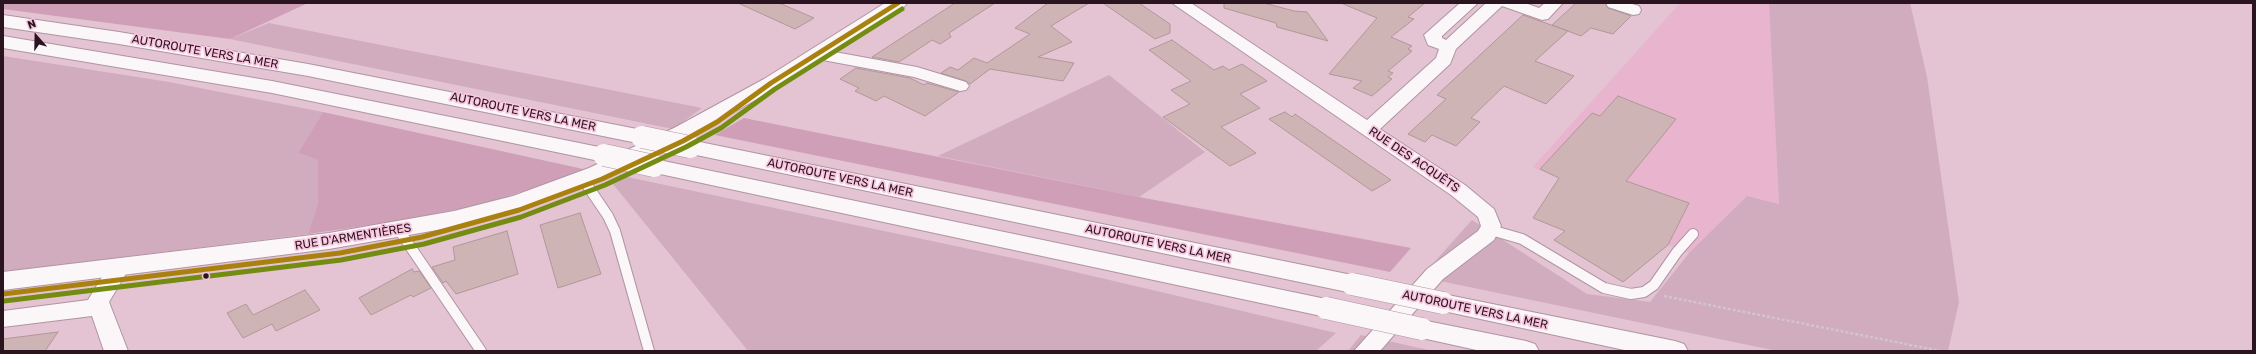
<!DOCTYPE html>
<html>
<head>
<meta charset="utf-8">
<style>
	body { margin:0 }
	#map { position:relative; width:2256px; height:354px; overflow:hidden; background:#e4c3d3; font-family:Rubik,sans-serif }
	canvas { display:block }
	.frame { position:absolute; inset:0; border:4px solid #29141f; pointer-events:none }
	.north { position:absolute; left:16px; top:16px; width:40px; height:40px; -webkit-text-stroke:3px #f8c6df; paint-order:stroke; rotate:340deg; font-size:11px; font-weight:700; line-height:16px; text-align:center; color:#29141f }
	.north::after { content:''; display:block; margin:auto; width:14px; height:18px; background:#29141f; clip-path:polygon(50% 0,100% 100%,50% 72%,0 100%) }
</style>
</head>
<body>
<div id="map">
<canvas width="2256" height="354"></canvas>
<div class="frame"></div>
<div class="north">N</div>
</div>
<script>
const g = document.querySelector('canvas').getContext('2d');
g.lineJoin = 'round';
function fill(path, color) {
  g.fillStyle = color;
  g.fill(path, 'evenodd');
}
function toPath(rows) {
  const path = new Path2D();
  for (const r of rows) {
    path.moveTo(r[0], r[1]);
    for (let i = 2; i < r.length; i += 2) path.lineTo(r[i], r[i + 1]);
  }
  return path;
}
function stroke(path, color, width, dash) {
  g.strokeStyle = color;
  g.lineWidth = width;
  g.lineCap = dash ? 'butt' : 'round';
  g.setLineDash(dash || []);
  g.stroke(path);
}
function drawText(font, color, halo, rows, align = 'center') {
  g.font = font + ' Rubik,sans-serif';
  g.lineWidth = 3.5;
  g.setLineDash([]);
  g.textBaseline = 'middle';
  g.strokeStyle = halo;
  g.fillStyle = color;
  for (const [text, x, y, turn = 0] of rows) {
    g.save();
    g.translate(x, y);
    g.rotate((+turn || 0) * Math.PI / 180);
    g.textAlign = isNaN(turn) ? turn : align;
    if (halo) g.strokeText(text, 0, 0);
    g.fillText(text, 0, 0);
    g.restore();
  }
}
fill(toPath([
	[1680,3,1769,3,1779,204,1747,196,1689,253,1605,221,1582,188,1533,167]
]), '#e8b4ce');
fill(toPath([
	[1769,3,1910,3,1927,77,1959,302,1948,351,1777,351,1421,277,1472,220,1587,294,1650,302,1689,253,1747,196,1779,204],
	[269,23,702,108,673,129,230,39],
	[3,56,169,82,323,112,298,153,318,160,318,203,308,234,3,272],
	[1109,75,1205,152,1139,197,938,156],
	[627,177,1041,264,1336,333,1316,351,748,351,613,184],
	[1361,335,1433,351,1348,351]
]), '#d1abbe');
fill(toPath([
	[3,3,308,3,230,39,3,9],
	[323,112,583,169,564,178,484,204,399,221,308,234,318,203,318,160,298,153],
	[744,118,1139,197,1411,248,1390,272,715,135]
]), '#cf9fb7');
const building = toPath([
	[738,3,779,3,814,18,795,29,738,3],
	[955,3,995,3,949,33,951,37,940,44,932,40,899,62,872,57,955,3],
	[1048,3,1089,3,1051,26,1072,42,1038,57,1074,63,1063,81,990,69,970,84,966,81,941,73,950,67,958,70,974,58,987,63,1030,34,1015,28,1048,3],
	[1103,3,1139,3,1170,24,1170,33,1155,39,1103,3],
	[1224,3,1264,3,1294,11,1307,12,1328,41,1277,27,1276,23,1224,8,1224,3],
	[1341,3,1425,3,1408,17,1414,19,1391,37,1412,46,1408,49,1412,51,1388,71,1393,73,1388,77,1392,79,1372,96,1353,88,1362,81,1329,74,1377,18,1341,3],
	[1576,3,1605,3,1608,8,1631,16,1613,34,1591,28,1581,36,1552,25,1576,3],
	[1523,15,1568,31,1535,61,1574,76,1546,104,1504,86,1471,118,1480,122,1456,146,1432,135,1425,142,1408,134,1446,99,1437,95,1523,15],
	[1172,40,1214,70,1223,66,1229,70,1242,64,1267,81,1240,94,1260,108,1221,127,1256,153,1230,166,1163,117,1190,104,1171,90,1191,81,1149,50,1172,40],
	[856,68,910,78,924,85,927,83,959,92,925,116,884,96,876,101,855,91,859,88,840,79,856,68],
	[1618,96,1676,119,1626,181,1689,203,1668,245,1623,282,1554,240,1565,231,1533,218,1559,178,1540,169,1592,113,1600,116,1618,96],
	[1285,112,1292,117,1295,114,1391,180,1372,191,1269,119,1285,112],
	[580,213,601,274,558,288,540,225,580,213],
	[507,231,518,274,456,294,446,281,443,283,432,267,455,260,453,247,507,231],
	[412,269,414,272,419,271,431,288,413,297,411,295,371,315,359,298,412,269],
	[305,290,320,310,276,331,272,324,243,338,227,313,246,304,253,315,305,290],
	[58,332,45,351,3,351,3,339,58,332]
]);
fill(building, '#cfb4b5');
stroke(building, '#b09799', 1);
const lane = toPath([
	[583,179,608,216,615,231,649,351],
	[399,230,481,351],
	[1491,230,1522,239,1604,288,1631,294,1644,292,1654,285,1677,252,1693,234]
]);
const street = toPath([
	[1172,3,1191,3,1367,120,1436,58,1439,49,1428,45,1424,35,1460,3,1478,3,1442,36,1442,38,1446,40,1486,3,1525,3,1539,8,1545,3,1563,3,1548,19,1542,20,1502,6,1456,49,1450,64,1380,129,1465,185,1494,209,1501,226,1494,240,1443,279,1380,351,1354,351,1427,269,1478,231,1481,226,1478,217,1451,195,1172,3],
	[1606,3,1629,3,1639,6,1641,10,1639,14,1633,15,1608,7,1606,3],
	[818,49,917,67,966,82,969,86,966,90,960,91,914,77,812,58,809,54,812,50,818,49],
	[119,259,127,262,130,267,109,302,128,351,104,351,92,316,3,327,3,311,88,300,111,262,119,259]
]);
const primary = toPath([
	[885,3,907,3,904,7,778,87,688,138,605,178,528,207,454,227,329,249,3,290,3,272,329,233,454,211,513,196,589,168,674,128,764,79,885,3]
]);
const highway = toPath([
	[3,15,119,32,308,64,642,130,649,132,653,137,649,142,642,144,308,76,119,44,3,27,3,15],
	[3,36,272,81,604,148,612,150,615,155,612,160,604,162,272,93,3,48,3,36],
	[690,140,1352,275,1361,278,1364,284,1361,290,1352,293,682,152,679,147,682,142,690,140],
	[654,159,1326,299,1335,302,1338,308,1335,314,1326,317,646,171,643,166,646,161,654,159],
	[1443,294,1675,341,1684,344,1688,351,1629,351,1434,309,1431,303,1434,297,1443,294],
	[1422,320,1526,341,1535,344,1539,351,1481,351,1413,336,1409,329,1413,322,1422,320]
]);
stroke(lane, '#af95a2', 12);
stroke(street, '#af95a2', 2);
stroke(primary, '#af95a2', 2);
stroke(highway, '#af95a2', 2);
stroke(toPath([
	[1664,296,1941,351]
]), '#d0c6cb', 2.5, [3, 2]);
stroke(lane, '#fbf6f8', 10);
fill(street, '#fbf6f8');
fill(primary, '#fbf6f8');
fill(highway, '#fbf6f8');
const highwayBridge = toPath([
	[642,137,690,147],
	[604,155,654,166],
	[1352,284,1443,303],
	[1326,308,1422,329]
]);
stroke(highwayBridge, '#af95a2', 23, []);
stroke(highwayBridge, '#fbf6f8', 22);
stroke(toPath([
	[3,294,340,253,422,237,519,210,602,179,683,141,717,122,771,83,898,3]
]), '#a9810f', 5);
stroke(toPath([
	[4,301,341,260,424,244,521,217,605,185,686,147,721,128,775,89,902,9]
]), '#758c12', 5);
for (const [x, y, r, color] of [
	[206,276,3.5,"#29141f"]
]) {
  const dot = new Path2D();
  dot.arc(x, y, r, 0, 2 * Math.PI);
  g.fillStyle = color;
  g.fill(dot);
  stroke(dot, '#f8c6df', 1.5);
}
drawText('12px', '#29141f', '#f8c6df', [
	["AUTOROUTE VERS LA MER",205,52,10],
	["AUTOROUTE VERS LA MER",523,112,12],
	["RUE DES ACQUÊTS",1414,160,34],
	["AUTOROUTE VERS LA MER",840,178,12],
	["RUE D'ARMENTIÈRES",353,237,-9],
	["AUTOROUTE VERS LA MER",1158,244,12],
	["AUTOROUTE VERS LA MER",1475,310,12]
]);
</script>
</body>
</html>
